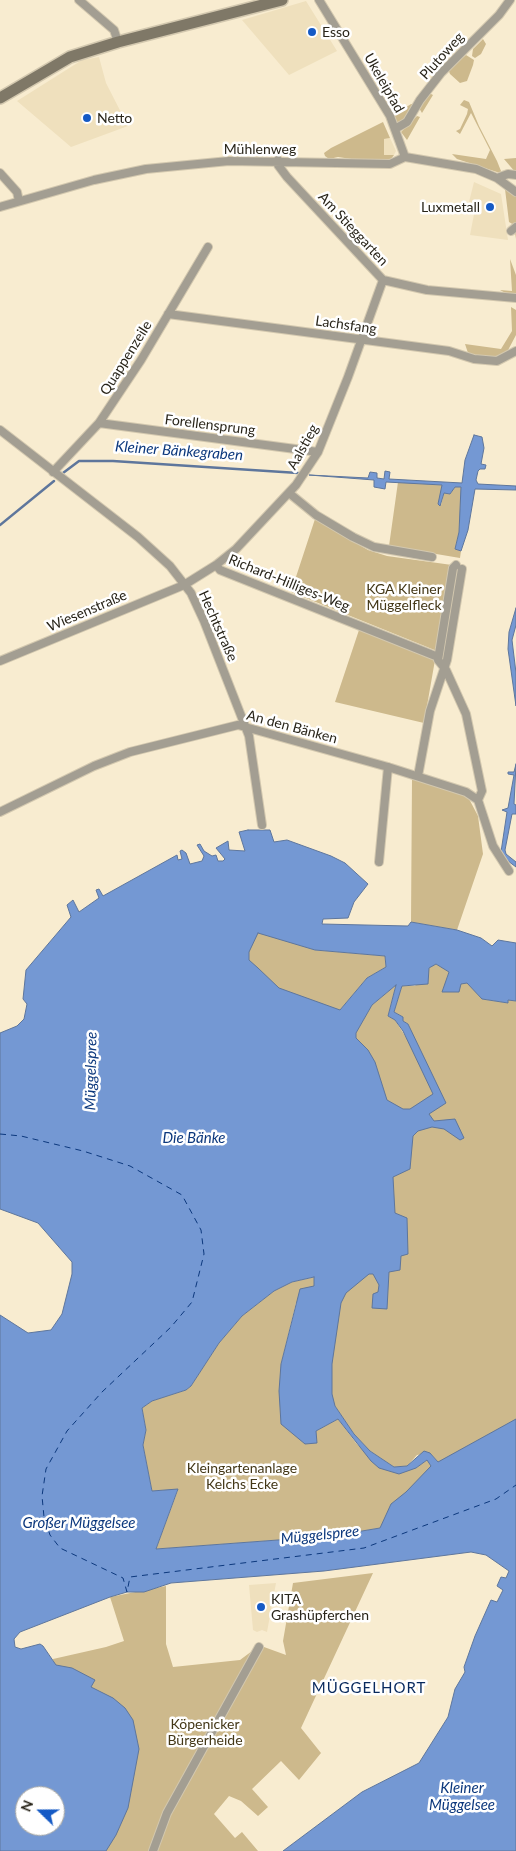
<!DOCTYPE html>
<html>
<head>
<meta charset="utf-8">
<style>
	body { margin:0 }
	#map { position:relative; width:516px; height:1851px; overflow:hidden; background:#f8ecd0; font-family:Lato,sans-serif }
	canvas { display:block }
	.north { position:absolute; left:15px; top:1786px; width:50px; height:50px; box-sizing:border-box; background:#fff; border:1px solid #a9a8a3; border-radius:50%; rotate:292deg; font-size:14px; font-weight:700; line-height:20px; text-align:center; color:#29251a }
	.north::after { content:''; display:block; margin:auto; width:18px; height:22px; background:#155ac5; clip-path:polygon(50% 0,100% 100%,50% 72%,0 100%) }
</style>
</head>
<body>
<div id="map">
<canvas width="516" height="1851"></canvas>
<div class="north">N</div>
</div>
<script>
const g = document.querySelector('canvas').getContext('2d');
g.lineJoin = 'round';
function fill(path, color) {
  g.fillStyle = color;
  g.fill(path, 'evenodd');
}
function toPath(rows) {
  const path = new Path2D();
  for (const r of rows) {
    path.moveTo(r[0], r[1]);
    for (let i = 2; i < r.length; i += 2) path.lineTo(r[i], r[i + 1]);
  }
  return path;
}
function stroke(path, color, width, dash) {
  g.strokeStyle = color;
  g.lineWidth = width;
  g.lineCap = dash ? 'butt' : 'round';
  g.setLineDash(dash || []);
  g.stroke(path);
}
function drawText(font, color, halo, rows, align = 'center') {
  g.font = font + ' Lato,sans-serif';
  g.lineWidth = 5;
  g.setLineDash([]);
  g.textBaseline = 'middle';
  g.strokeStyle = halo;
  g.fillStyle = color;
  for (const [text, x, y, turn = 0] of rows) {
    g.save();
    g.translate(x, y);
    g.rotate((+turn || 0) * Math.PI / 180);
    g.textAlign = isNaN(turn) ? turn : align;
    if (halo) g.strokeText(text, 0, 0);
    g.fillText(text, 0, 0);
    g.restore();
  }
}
fill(toPath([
	[306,1,337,51,289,75,242,20],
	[99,57,106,83,128,126,71,147,17,101,82,60],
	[390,138,396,151,394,155,384,155,384,139],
	[474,182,501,194,508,240,470,235,476,204,469,202],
	[276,1583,267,1632,262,1630,257,1632,253,1630,249,1585]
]), '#efe0bd');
fill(toPath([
	[483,39,486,44,481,54,475,58,472,56,473,49],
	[466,55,474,60,473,65,467,81,460,83,450,74,448,69],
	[429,93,433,95,422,113,419,108],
	[464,100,469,102,479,126,497,161,501,171,500,173,457,159,452,154,486,159,490,150,471,113,460,134,456,131,460,129,467,114,468,109,460,105],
	[411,104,415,104,406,120,400,125,396,123,394,115],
	[417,116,420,117,407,140,401,132],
	[383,122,390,138,384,139,384,155,394,155,391,159,358,160,338,157,329,159,325,156,324,153,331,148],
	[516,158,516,173,504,159],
	[505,189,516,196,516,239,514,225,509,222],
	[510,259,516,275,516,296,509,295,500,290,512,291],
	[511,307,516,310,516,335,506,354,499,357,480,358,468,353,465,344,501,349,512,331],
	[398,482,442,485,441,505,444,493,450,494,455,487,462,487,459,532,455,549,461,551,460,558,389,546],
	[315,519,368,550,387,556,452,565,437,651,291,592],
	[359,630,435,660,424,723,335,702],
	[412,779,467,795,478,816,483,854,457,930,411,922],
	[242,925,315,950,385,956,386,967,367,978,340,1010,356,1032,372,1005,396,985,388,1016,395,1020,409,1042,413,1037,408,1024,403,1021,403,1017,394,1012,402,986,415,986,432,965,436,964,449,971,446,982,468,983,482,999,508,1003,508,1000,516,1001,516,1434,380,1528,332,1536,156,1549,178,1490,152,1491,143,1445,146,1430,142,1408,152,1401,186,1390,191,1386,219,1343,242,1316,274,1291,292,1282,315,1277,314,1286,296,1303,281,1364,316,1443,316,1431,338,1419,356,1443,379,1467,416,1468,427,1460,438,1462,430,1453,417,1455,407,1466,394,1467,370,1451,354,1434,335,1406,325,1405,334,1321,244,1058],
	[373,1573,301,1728,321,1753,299,1780,281,1761,252,1789,268,1807,258,1816,241,1801,229,1796,214,1814,235,1838,242,1832,258,1851,77,1851,53,1659,106,1647,124,1641,110,1597,166,1586,166,1644,173,1667,240,1660,252,1651,264,1647,286,1655,283,1641,293,1583]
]), '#cdb98c');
const water = toPath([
	[474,435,482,437,484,448,481,464,486,465,485,469,480,469,478,471,476,480,478,484,516,486,516,490,475,489,468,530,461,551,455,549,459,532,461,487,455,487,450,494,444,493,440,506,438,504,442,485,386,482,385,489,374,487,374,480,309,475,368,478,370,472,377,473,377,478,384,479,385,471,390,472,389,479,462,483,465,460,474,435],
	[516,608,516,625,512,640,516,673,516,706,508,649,509,632,516,608],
	[516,764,514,804,516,805,516,814,512,814,505,850,506,854,516,862,516,867,504,858,501,852,507,812,502,810,508,808,514,775,508,774,508,772,514,772,516,764],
	[248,830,270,830,274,842,287,840,331,856,345,863,368,884,354,902,348,918,323,919,322,924,408,926,411,922,457,930,481,938,492,946,498,940,516,943,516,1001,508,1000,508,1003,482,999,467,983,461,984,459,992,442,992,449,972,436,964,429,968,428,984,402,986,401,989,394,1012,403,1017,403,1021,408,1024,446,1103,429,1114,434,1121,455,1119,464,1138,460,1140,444,1129,432,1127,418,1131,413,1136,410,1169,393,1177,395,1213,407,1218,408,1254,401,1256,400,1270,389,1272,387,1309,372,1308,373,1294,378,1292,379,1285,373,1274,369,1274,346,1293,341,1303,332,1364,332,1394,335,1406,354,1434,370,1451,394,1467,407,1466,424,1451,430,1453,438,1462,516,1419,516,1851,283,1851,362,1792,419,1763,448,1717,455,1689,465,1672,464,1667,475,1636,491,1600,497,1602,503,1590,497,1586,501,1577,506,1578,509,1571,486,1555,471,1552,324,1571,171,1583,144,1592,127,1592,110,1597,20,1632,14,1639,15,1647,21,1649,40,1644,43,1646,56,1665,72,1668,95,1680,91,1687,113,1698,125,1708,133,1720,139,1749,128,1808,116,1835,106,1851,0,1851,0,1315,28,1333,51,1330,62,1314,72,1274,72,1262,38,1223,0,1209,0,1033,17,1026,24,1019,27,1004,23,999,26,970,71,917,67,905,73,900,79,912,99,898,96,890,99,889,103,896,177,855,178,860,182,859,180,851,182,850,186,853,190,864,202,861,204,856,197,845,200,844,204,851,212,856,216,855,218,861,223,861,225,859,216,848,228,841,229,850,245,851,239,832,248,830],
	[258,933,315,950,385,956,386,967,367,978,340,1010,279,988,258,968,249,960,249,952,258,933],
	[396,985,388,1016,395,1020,403,1031,433,1094,410,1109,403,1109,387,1100,375,1062,368,1050,356,1038,356,1033,372,1005,396,985],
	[314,1277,314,1286,300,1289,281,1364,279,1391,281,1424,305,1444,317,1443,316,1431,338,1419,371,1461,379,1468,399,1474,416,1468,427,1460,431,1466,406,1492,391,1504,380,1528,332,1536,156,1549,178,1489,152,1491,143,1445,146,1430,142,1408,152,1401,186,1390,191,1386,219,1343,242,1316,274,1291,292,1282,314,1277],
	[25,1796,55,1796,55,1826,25,1826,25,1796]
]);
fill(water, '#7498d3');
stroke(water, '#5e769c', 1);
stroke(toPath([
	[63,473,79,461,113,461,298,473],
	[0,525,54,481]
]), '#5e769c', 2.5);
stroke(toPath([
	[0,1134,21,1136,83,1151,130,1166,182,1195,201,1230,204,1254,192,1302,171,1327,102,1392,67,1431,46,1469,42,1496,44,1517,50,1535,60,1548,123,1578,127,1592,130,1577,364,1548,496,1499,516,1485]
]), '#0c387d', 1, [6, 5]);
const street = toPath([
	[79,0,114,30,118,42],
	[319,0,390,116,405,157],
	[395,129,407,122,420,100,441,73,499,15,510,0],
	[278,160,278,165,287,177,383,280,427,290,516,298],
	[0,173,17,192,19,201],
	[497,178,508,174,516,175],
	[0,207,94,180,146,169,229,161,390,164,405,157,476,169,497,178,516,192],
	[511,231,516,227],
	[168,314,449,351,474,359,497,361,516,351],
	[99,423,318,452],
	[0,430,138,537,170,566,191,593,204,621,249,736,262,825],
	[53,472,99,423,141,360,208,247],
	[289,493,316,515,353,537,374,547,432,557],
	[216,565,220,570,438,657],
	[456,565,453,568,438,660,446,670,466,714,482,791,478,800],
	[0,661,184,585,216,565,236,549,296,485,318,452,348,377,383,280],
	[418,776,430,711,447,660,462,569],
	[0,812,94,766,130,752,238,725,388,767,466,792,478,800,493,846,509,871],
	[379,862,388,767],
	[153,1851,167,1813,259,1647]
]);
const secondary = toPath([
	[0,98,70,57,118,42,282,0]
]);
stroke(street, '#d3c8af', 10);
stroke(secondary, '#d3c8af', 14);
stroke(street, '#a39e92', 8);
stroke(secondary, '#7f7867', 11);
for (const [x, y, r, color] of [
	[312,32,5,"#155ac5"],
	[87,118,5,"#155ac5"],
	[490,207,5,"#155ac5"],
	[261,1607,5,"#155ac5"]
]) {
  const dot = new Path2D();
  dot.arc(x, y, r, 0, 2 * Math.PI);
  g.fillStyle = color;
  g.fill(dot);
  stroke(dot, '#fff', 2);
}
drawText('14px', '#29251a', '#fff', [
	["Esso",322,32],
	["Netto",97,118],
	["Luxmetall",480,207,"right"],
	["KITA",271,1599],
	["Grashüpferchen",271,1615]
], 'left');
drawText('14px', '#29251a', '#fff', [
	["Plutoweg",442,56,-48],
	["Ukeleipfad",384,83,60],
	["Mühlenweg",260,149],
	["Am Stieggarten",353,229,47],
	["Lachsfang",346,325,8],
	["Quappenzeile",126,358,-58],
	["Forellensprung",210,425,7],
	["Aalstieg",303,447,-61],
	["Richard-Hilliges-Weg",289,583,22],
	["Wiesenstraße",87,611,-23],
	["Hechtstraße",218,626,66],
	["An den Bänken",292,727,15]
]);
drawText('14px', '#433717', '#fff', [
	["KGA Kleiner",404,589],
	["Müggelfleck",404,605],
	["Kleingartenanlage",242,1468],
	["Kelchs Ecke",242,1484],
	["Köpenicker",205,1724],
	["Bürgerheide",205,1740]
]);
drawText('italic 15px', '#0c387d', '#fff', [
	["Kleiner Bänkegraben",179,451,4],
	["Müggelspree",91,1071,-89],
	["Die Bänke",194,1138],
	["Großer Müggelsee",79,1523],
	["Müggelspree",320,1535,-6],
	["Kleiner",462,1788],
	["Müggelsee",462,1805]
]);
g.letterSpacing = '1px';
drawText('15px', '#08295d', '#fff', [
	["MÜGGELHORT",369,1688]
]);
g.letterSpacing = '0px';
</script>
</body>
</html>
